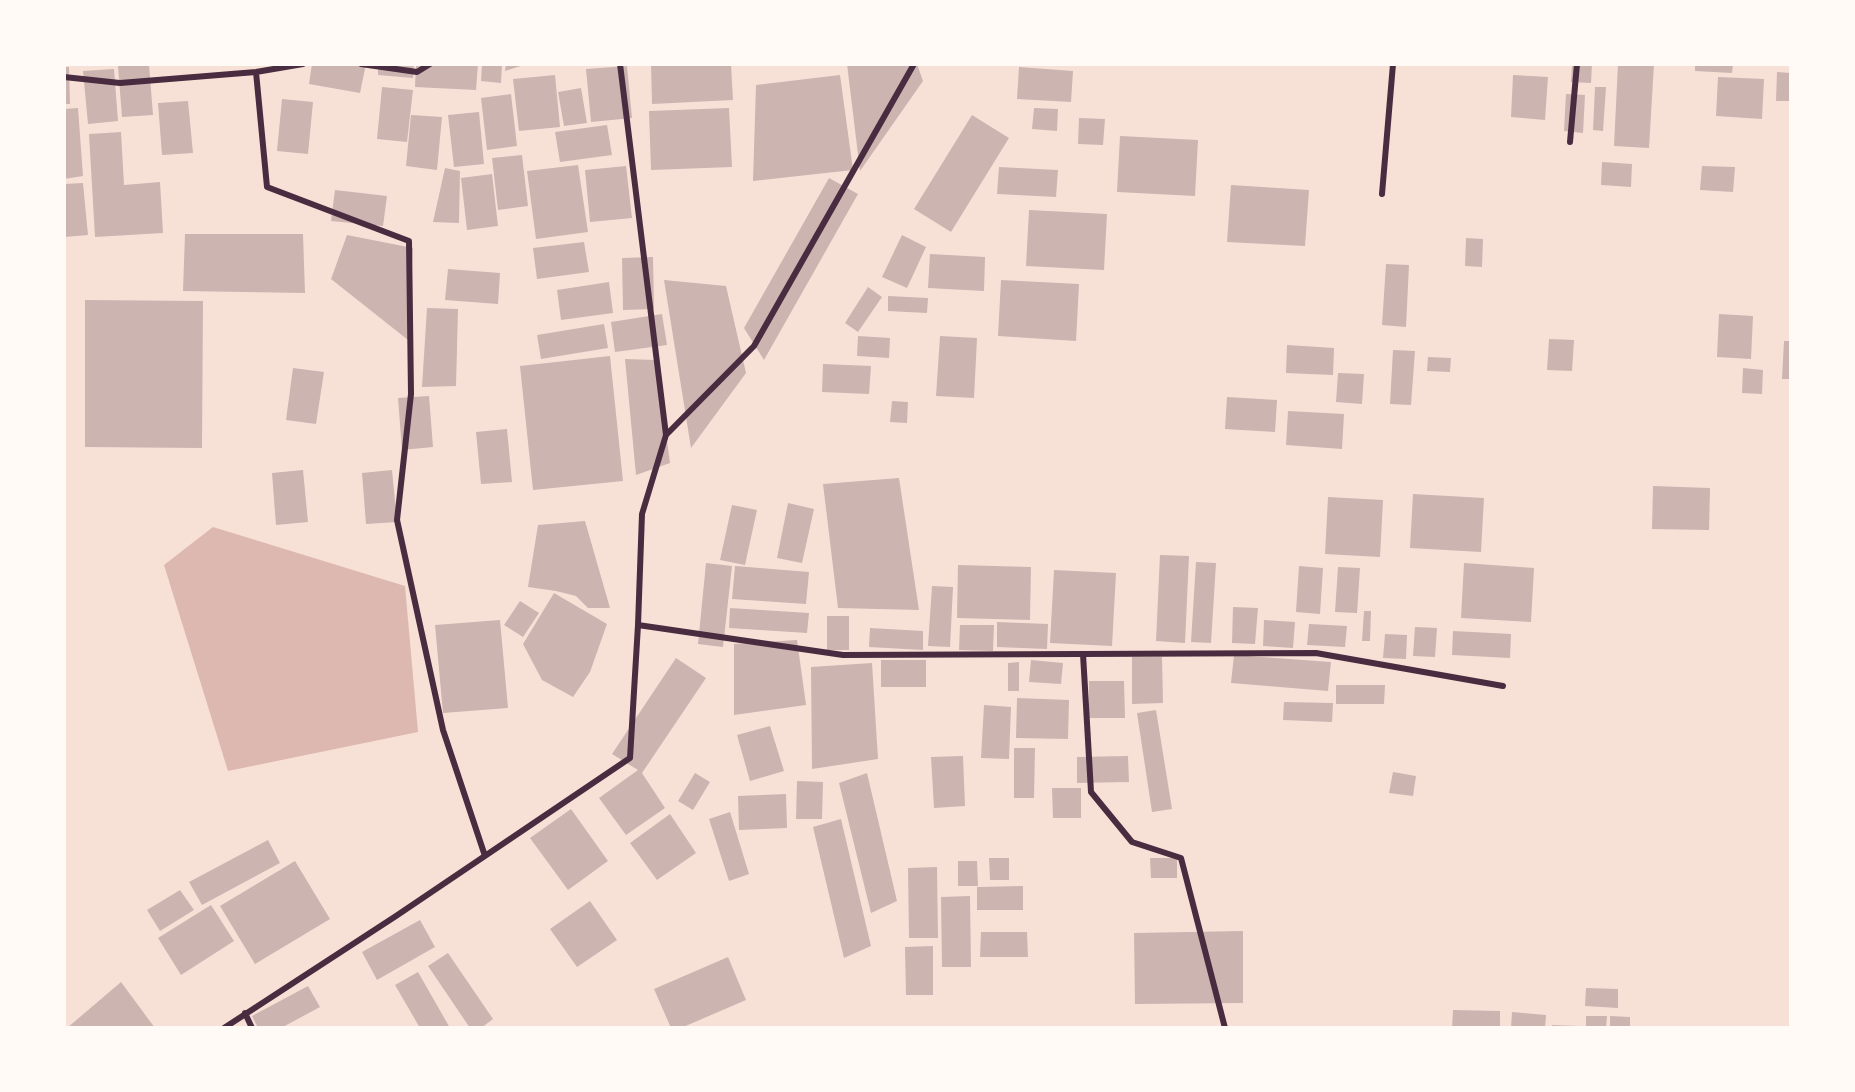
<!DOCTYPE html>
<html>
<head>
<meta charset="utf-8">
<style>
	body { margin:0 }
	#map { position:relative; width:1855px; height:1092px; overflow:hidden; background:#f7e1d7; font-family:Helvetica,sans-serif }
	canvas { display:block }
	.frame { position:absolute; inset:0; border:66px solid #fffaf5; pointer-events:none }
</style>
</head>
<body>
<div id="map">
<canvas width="1855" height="1092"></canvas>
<div class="frame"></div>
</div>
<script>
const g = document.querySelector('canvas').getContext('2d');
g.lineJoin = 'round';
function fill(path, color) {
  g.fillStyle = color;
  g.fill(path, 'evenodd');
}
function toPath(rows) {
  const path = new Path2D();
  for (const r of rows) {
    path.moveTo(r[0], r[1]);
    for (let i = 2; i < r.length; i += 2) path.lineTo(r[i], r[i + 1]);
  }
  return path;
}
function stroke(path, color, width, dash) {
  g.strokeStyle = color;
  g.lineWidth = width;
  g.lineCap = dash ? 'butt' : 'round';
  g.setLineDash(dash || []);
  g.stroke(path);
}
fill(toPath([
	[213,527,405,586,418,732,228,771,164,565]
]), '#dcb8b0');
fill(toPath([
	[149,64,153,115,122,117,118,66],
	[312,64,366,64,360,93,309,84],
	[378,64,414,64,413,78,378,75],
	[416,64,478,64,476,90,415,87],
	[482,64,502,64,501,83,481,81],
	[506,64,524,64,524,65,505,71],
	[651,64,731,64,733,100,652,104],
	[847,64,917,64,923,81,860,171],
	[1572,64,1592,64,1591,83,1571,82],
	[1618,64,1654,64,1649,148,1614,146],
	[1695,64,1733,64,1732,73,1695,71],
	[627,66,632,118,591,122,586,69],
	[64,67,69,67,70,104,64,104],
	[1019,67,1073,71,1071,102,1017,99],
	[114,69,118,121,88,124,83,71],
	[1777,72,1790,73,1790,101,1776,101],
	[555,75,560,127,519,131,513,79],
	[840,75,853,170,753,181,756,85],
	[1513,75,1548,77,1545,120,1511,117],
	[1718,77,1764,79,1762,119,1716,116],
	[382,87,413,90,407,142,377,139],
	[1595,87,1606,87,1603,131,1593,130],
	[581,88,587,123,564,126,558,92],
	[511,94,517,146,487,150,481,98],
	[1566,94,1585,95,1583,133,1564,131],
	[282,99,313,102,308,154,277,151],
	[188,101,193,153,162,155,158,103],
	[78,108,83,176,64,179,64,109],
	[729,108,732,167,651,170,649,111],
	[1034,108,1058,109,1057,131,1032,129],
	[479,112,484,164,454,167,448,115],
	[411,115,442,117,437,170,406,166],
	[972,115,1009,138,951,232,914,209],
	[1079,118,1105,119,1103,145,1078,144],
	[607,125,612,155,560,162,555,132],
	[121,132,124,185,160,182,163,233,95,237,89,134],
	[1120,136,1198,140,1195,196,1117,192],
	[522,155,528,206,498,210,492,158],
	[1602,162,1632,164,1631,187,1601,185],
	[578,165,588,232,536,239,527,171],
	[626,166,632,218,590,222,585,170],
	[1702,166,1735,167,1733,192,1700,190],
	[999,167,1058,170,1056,197,997,194],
	[445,168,460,171,459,223,433,222],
	[492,174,498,226,467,230,461,178],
	[829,178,858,194,764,360,744,328],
	[83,183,88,235,64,237,64,184],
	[1231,185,1309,190,1305,246,1227,242],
	[335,190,387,196,383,226,331,221],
	[1029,210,1107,214,1104,270,1026,266],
	[185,234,303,234,305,293,183,291],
	[347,235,413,248,408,340,331,279],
	[902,235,926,247,907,288,882,277],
	[1466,238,1483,239,1482,267,1465,266],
	[584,242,589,272,537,279,533,248],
	[930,254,985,257,984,291,928,288],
	[653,257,654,309,623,310,622,258],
	[1386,264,1409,265,1406,327,1382,325],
	[448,269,500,273,498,304,445,300],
	[664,280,726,286,746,373,691,448],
	[1001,280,1079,284,1076,341,998,336],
	[609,282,613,313,561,320,557,290],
	[868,287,882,297,858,332,845,323],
	[888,296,928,298,927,313,888,311],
	[85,300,203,301,202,448,85,447],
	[427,308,458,309,456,386,422,387],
	[662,314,667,345,615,352,611,322],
	[1719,314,1753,316,1751,359,1717,357],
	[604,324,608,348,541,359,537,335],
	[858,336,890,338,889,358,857,356],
	[940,336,977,338,974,398,936,396],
	[1549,339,1574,340,1572,371,1547,370],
	[1784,341,1790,341,1790,379,1782,379],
	[1287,345,1334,348,1333,375,1286,373],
	[1393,350,1415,351,1411,405,1390,404],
	[610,356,623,481,533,490,520,366],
	[1428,357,1451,358,1450,372,1427,371],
	[625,359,656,360,670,463,636,475],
	[823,364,871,366,869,394,822,392],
	[293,368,324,372,316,424,286,420],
	[1743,368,1763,370,1762,394,1742,393],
	[1338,373,1364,374,1362,404,1336,402],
	[429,396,433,447,402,450,398,398],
	[1227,397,1277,400,1275,432,1225,429],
	[892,401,908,402,907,423,890,422],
	[1288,411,1344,414,1342,449,1286,445],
	[507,429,512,482,481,484,476,432],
	[303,470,308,522,276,525,272,473],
	[392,470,397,522,366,524,362,473],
	[899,478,919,610,838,608,823,484],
	[1653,486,1710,488,1709,530,1652,529],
	[1413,494,1484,498,1481,552,1410,548],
	[1328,497,1383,500,1380,557,1325,554],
	[788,503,814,509,802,563,777,558],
	[732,505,757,510,745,565,720,560],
	[585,521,610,608,588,608,576,596,556,591,528,587,538,525],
	[1160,555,1189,556,1185,643,1156,641],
	[1196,562,1216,563,1211,643,1191,642],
	[706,563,732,566,723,647,698,644],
	[1464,563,1534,568,1531,622,1461,618],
	[958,565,1031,567,1030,620,957,618],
	[735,566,809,572,806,604,732,599],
	[1299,566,1323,568,1320,614,1296,612],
	[1338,567,1360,568,1357,613,1335,612],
	[1054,570,1116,573,1112,646,1050,643],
	[932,586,953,587,950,647,928,646],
	[554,593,607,624,590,672,573,697,542,680,523,644],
	[520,601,539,613,523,637,504,625],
	[1233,607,1258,608,1255,644,1232,643],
	[730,608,809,613,807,633,729,628],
	[1364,611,1371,611,1370,641,1362,641],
	[827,616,849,616,849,650,827,650],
	[500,620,508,708,443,713,435,625],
	[1264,620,1295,622,1293,648,1263,646],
	[997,622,1048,624,1047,649,997,647],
	[1309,624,1347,626,1345,647,1307,645],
	[960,625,994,625,993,651,959,650],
	[1415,627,1437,628,1435,657,1413,656],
	[870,628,923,631,923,650,869,647],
	[1453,631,1511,634,1510,658,1452,655],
	[1385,634,1407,635,1406,659,1383,658],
	[797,640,806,705,734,715,734,644],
	[1234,655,1331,662,1328,691,1231,683],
	[1132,657,1162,657,1163,703,1132,704],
	[676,658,706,678,642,773,665,808,626,835,599,798,638,770,612,754],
	[881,660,926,660,926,687,881,687],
	[1031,660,1063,663,1061,684,1029,682],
	[1019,662,1019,691,1008,691,1008,663],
	[872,663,878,759,812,769,811,667],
	[1089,681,1124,681,1125,718,1089,718],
	[1336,685,1385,685,1384,704,1336,704],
	[1017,698,1069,700,1068,739,1016,738],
	[1284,702,1333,703,1332,722,1283,720],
	[984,705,1011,707,1009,759,981,758],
	[1156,710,1172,809,1152,812,1137,713],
	[770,726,784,771,750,781,737,735],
	[1014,748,1035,748,1034,798,1014,798],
	[963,756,965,806,934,808,931,757],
	[1128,756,1129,782,1077,783,1077,757],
	[1393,772,1416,776,1413,796,1389,793],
	[695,773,710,782,693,810,678,801],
	[867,773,897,901,871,913,839,783],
	[797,781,823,782,822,819,796,819],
	[1052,788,1081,788,1081,818,1053,818],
	[786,794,787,828,739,830,738,796],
	[571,809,608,861,568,890,530,838],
	[730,812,749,874,729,881,709,819],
	[670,814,696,853,657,880,630,843],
	[841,819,871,946,844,958,813,827],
	[268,840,280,863,202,905,189,882],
	[989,858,1009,858,1009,880,990,880],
	[1150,858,1177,858,1177,878,1151,878],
	[295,861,330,919,255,964,220,906],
	[958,861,977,861,978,886,958,886],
	[937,867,938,938,909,938,908,868],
	[1023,886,1023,910,977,910,977,887],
	[180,890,194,910,160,931,147,910],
	[970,896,971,967,942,967,941,897],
	[590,901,617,940,577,967,550,929],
	[211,905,234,941,181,975,158,938],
	[420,920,435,947,377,980,362,952],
	[1243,931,1243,1003,1135,1004,1134,933],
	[981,932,1027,932,1028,957,980,957],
	[933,946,933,995,906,995,905,947],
	[448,953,493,1019,481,1028,470,1028,428,966],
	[728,957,746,1000,681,1028,671,1028,654,989],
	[418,972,450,1028,420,1028,395,985],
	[121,982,155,1028,67,1028],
	[308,986,320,1007,281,1028,258,1028,252,1016],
	[1586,988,1618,989,1618,1008,1585,1006],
	[1453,1010,1500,1011,1500,1028,1452,1028],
	[1512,1012,1546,1015,1545,1028,1511,1028],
	[1586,1016,1607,1016,1606,1028,1586,1028],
	[1610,1016,1630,1017,1630,1028,1610,1028],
	[1552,1025,1579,1026,1579,1028,1552,1028]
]), '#ccb4b1');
stroke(toPath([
	[361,64,417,72,430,64],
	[620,64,666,435],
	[256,72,267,187,409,241,411,394,397,520,443,730,485,856],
	[64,77,120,83,256,72,303,64],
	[1570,142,1577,64],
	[1382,194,1393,64],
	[638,625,843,655,1316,653,1503,686],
	[1083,654,1091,792,1132,842,1181,858,1225,1028],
	[245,1013,252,1028],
	[224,1028,396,916,630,758,638,625,642,514,666,435,754,346,914,64]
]), '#4a2c40', 6);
</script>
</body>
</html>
